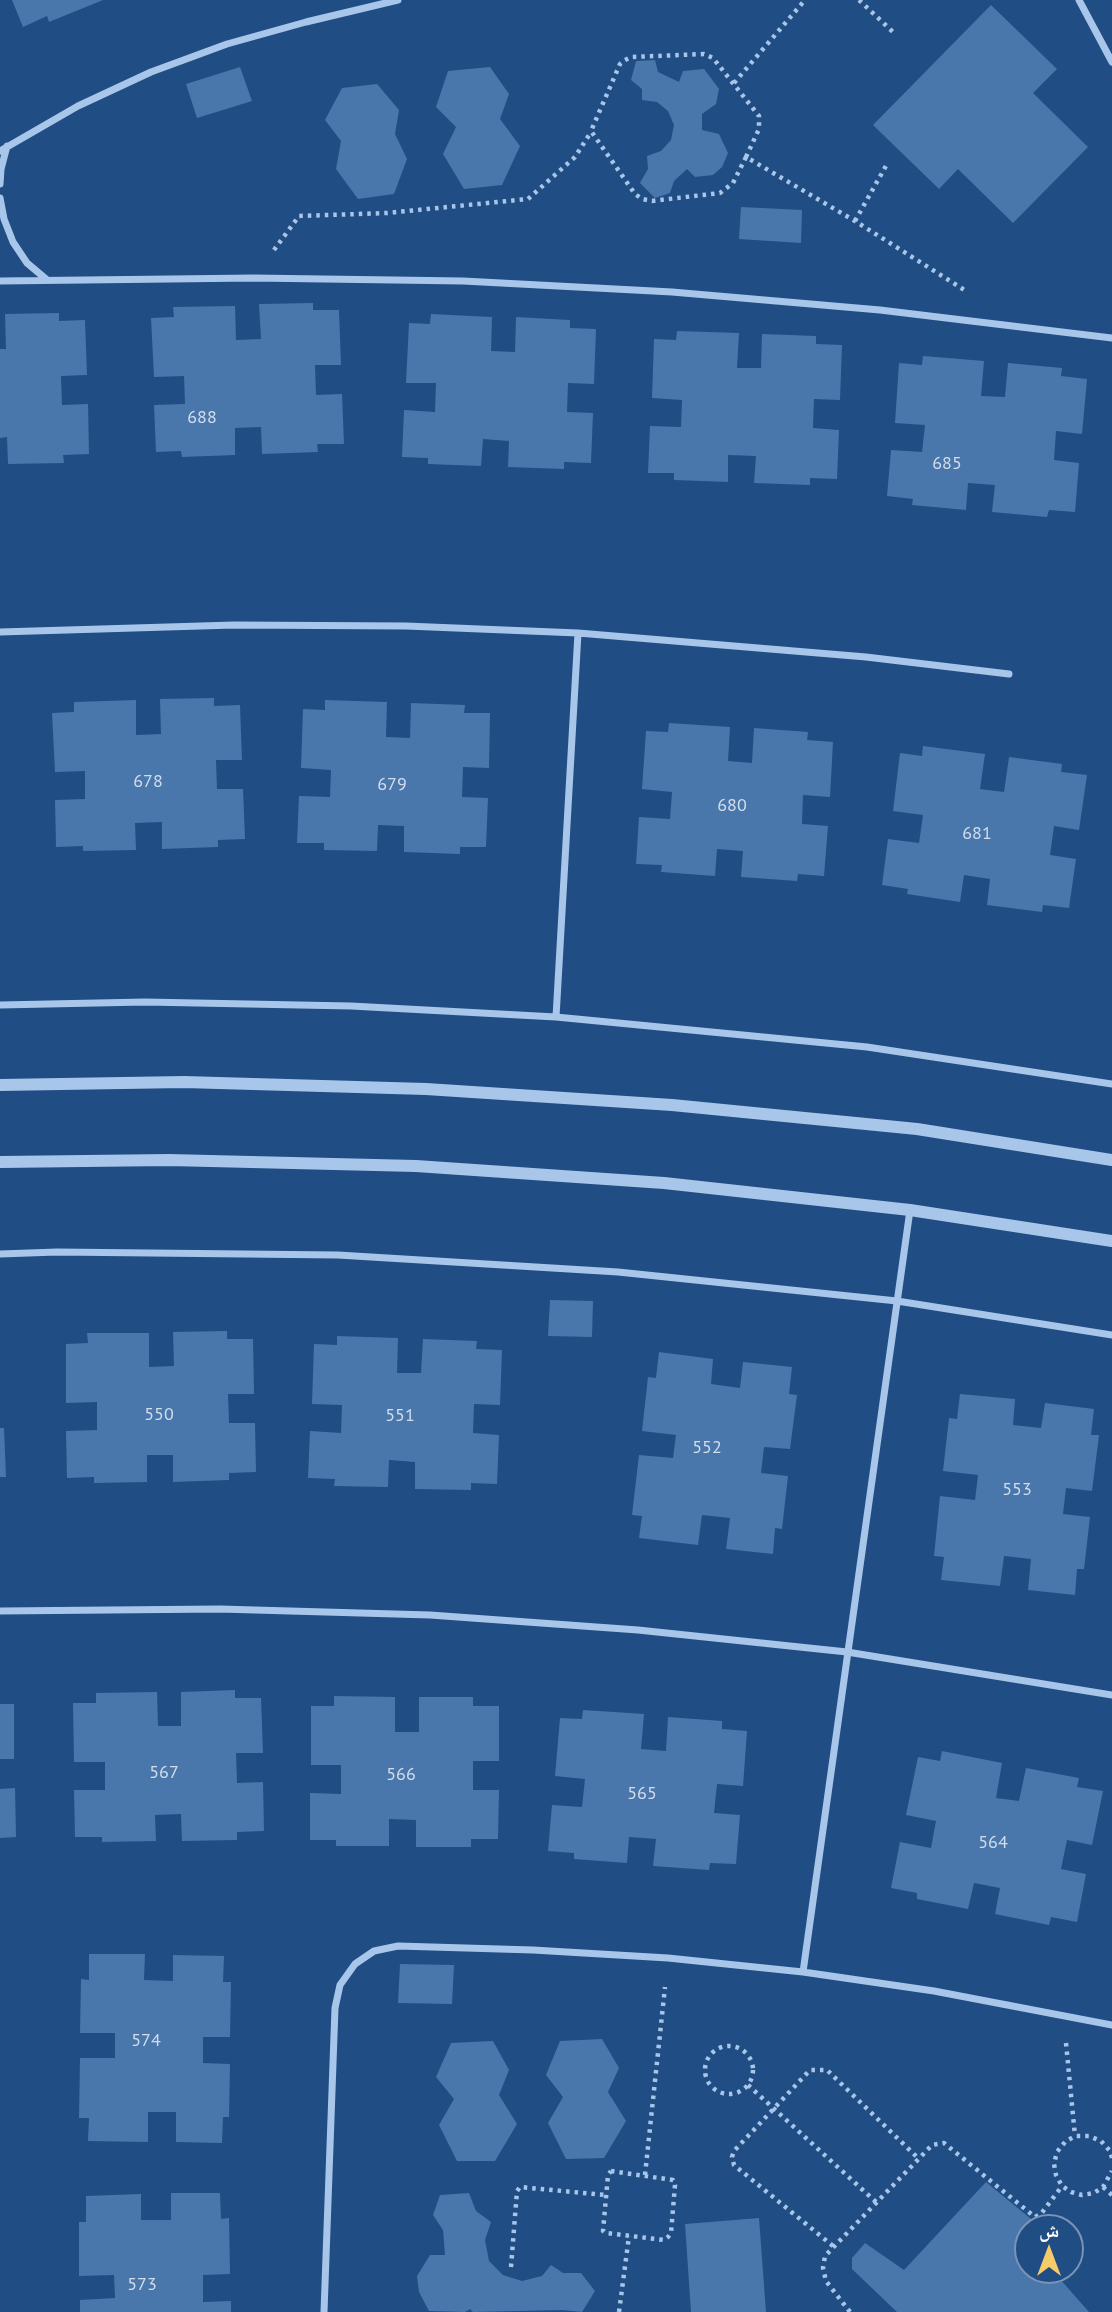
<!DOCTYPE html>
<html>
<head>
<meta charset="utf-8">
<style>
	body { margin:0 }
	#map { position:relative; width:1112px; height:2312px; overflow:hidden; background:#204d84; font-family:"PT Sans","Noto Naskh Arabic",sans-serif }
	canvas { display:block }
	.north { position:absolute; left:1014px; top:2214px; width:70px; height:70px; box-sizing:border-box; background:#204d84; border:2px solid #7994b5; border-radius:50%; rotate:0deg; font-size:19px; font-weight:700; line-height:28px; text-align:center; color:#fff }
	.north::after { content:''; display:block; margin:auto; width:24px; height:32px; background:#f6cb69; clip-path:polygon(50% 0,100% 100%,50% 72%,0 100%) }
</style>
</head>
<body>
<div id="map">
<canvas width="1112" height="2312"></canvas>
<div class="north">ش</div>
</div>
<script>
const g = document.querySelector('canvas').getContext('2d');
g.lineJoin = 'round';
function fill(path, color) {
  g.fillStyle = color;
  g.fill(path, 'evenodd');
}
function toPath(rows) {
  const path = new Path2D();
  for (const r of rows) {
    if (r.length === 3) {
      path.moveTo(r[0] + r[2], r[1]);
      path.arc(r[0], r[1], r[2], 0, 2 * Math.PI);
      continue;
    }
    path.moveTo(r[0], r[1]);
    for (let i = 2; i < r.length; i += 2) path.lineTo(r[i], r[i + 1]);
  }
  return path;
}
function stroke(path, color, width, dash) {
  g.strokeStyle = color;
  g.lineWidth = width;
  g.lineCap = dash ? 'butt' : 'round';
  g.setLineDash(dash || []);
  g.stroke(path);
}
function drawText(font, color, halo, rows, align = 'center') {
  g.font = font + ' "PT Sans",sans-serif';
  g.lineWidth = 5;
  g.setLineDash([]);
  g.textBaseline = 'middle';
  g.strokeStyle = halo;
  g.fillStyle = color;
  for (const [text, x, y, turn = 0] of rows) {
    g.save();
    g.translate(x, y);
    g.rotate((+turn || 0) * Math.PI / 180);
    g.textAlign = isNaN(turn) ? turn : align;
    if (halo) g.strokeText(text, 0, 0);
    g.fillText(text, 0, 0);
    g.restore();
  }
}
fill(toPath([
	[12,0,103,0,49,22,47,16,23,27],
	[991,5,1057,69,1033,93,1088,147,1013,223,958,169,939,189,873,125],
	[655,60,658,72,679,82,683,71,704,69,719,89,716,104,702,114,702,130,719,134,728,153,722,167,713,175,695,177,687,169,674,181,670,193,655,198,640,183,648,169,647,156,661,151,671,140,674,125,668,111,657,102,642,100,642,89,631,80,636,61],
	[240,67,252,101,197,118,186,84],
	[490,67,509,94,500,119,520,146,502,185,464,189,443,154,456,127,436,107,448,71],
	[377,84,399,110,395,134,407,159,394,194,358,199,336,169,341,141,325,120,342,88],
	[741,207,802,210,801,243,739,239],
	[313,303,313,310,339,310,341,365,315,365,316,395,342,394,344,444,317,444,318,452,262,454,261,427,235,428,235,455,182,457,181,451,156,452,154,405,185,404,184,376,154,377,151,318,174,317,173,307,235,306,236,340,261,339,259,304],
	[59,313,59,321,85,320,87,375,61,376,62,405,88,404,89,454,63,455,64,463,8,464,7,437,0,438,0,349,6,349,5,314],
	[431,314,492,317,491,351,515,352,516,317,570,320,570,328,596,329,594,384,568,383,567,412,593,413,591,463,564,462,564,469,508,467,509,441,483,439,481,466,428,464,428,458,402,457,404,410,435,412,436,383,406,383,409,323,430,324],
	[677,331,739,333,737,368,761,368,762,334,816,336,816,344,842,345,840,400,814,399,813,428,839,430,837,479,810,478,810,485,754,483,756,456,728,455,728,482,674,480,674,473,648,473,650,426,681,427,682,400,652,398,654,339,676,340],
	[923,356,984,361,981,396,1005,397,1008,363,1062,368,1061,376,1087,379,1082,434,1056,431,1054,460,1079,463,1075,512,1049,510,1047,517,992,512,995,485,968,483,966,510,912,505,913,499,887,496,891,450,922,452,925,425,895,423,899,363,922,365],
	[214,698,214,706,240,705,242,760,216,760,217,789,243,789,245,839,218,840,218,847,162,849,162,822,135,823,136,850,83,851,83,846,56,847,55,800,85,799,85,771,55,772,52,713,74,712,74,702,136,700,136,735,161,734,160,699],
	[325,700,387,702,386,737,410,738,411,703,465,705,464,713,490,713,489,768,463,767,462,797,488,798,486,847,460,847,460,854,404,852,404,826,378,825,377,851,324,850,324,843,297,843,299,796,330,797,331,770,301,768,303,709,325,710],
	[669,723,730,727,728,761,752,763,754,728,808,732,807,740,833,742,830,797,803,795,802,824,828,826,824,876,798,874,797,881,741,877,743,851,717,849,715,876,661,872,662,865,636,864,639,817,670,819,672,792,642,789,646,731,668,732],
	[923,746,985,754,980,789,1004,792,1009,757,1062,764,1061,772,1087,775,1079,830,1054,826,1050,855,1076,859,1069,908,1043,905,1042,912,987,905,990,879,964,875,960,902,907,894,908,889,882,885,888,839,919,843,923,815,893,811,900,753,922,756],
	[550,1300,593,1301,592,1337,548,1336],
	[227,1331,227,1339,253,1339,254,1394,228,1394,229,1423,255,1423,256,1472,229,1473,229,1480,173,1482,173,1455,147,1455,147,1482,94,1483,94,1477,67,1478,66,1431,97,1430,97,1402,66,1403,66,1344,88,1343,87,1333,149,1333,149,1367,174,1366,173,1332],
	[337,1336,398,1338,397,1373,421,1373,423,1339,477,1341,476,1349,502,1350,500,1405,474,1404,473,1433,499,1435,497,1484,471,1483,471,1490,415,1489,415,1462,389,1460,388,1487,334,1486,335,1479,308,1478,310,1431,341,1433,342,1405,312,1404,314,1344,337,1345],
	[659,1352,713,1359,711,1384,740,1388,743,1362,792,1367,789,1394,797,1395,790,1449,764,1447,761,1473,788,1476,782,1529,775,1528,773,1554,726,1549,730,1518,702,1515,698,1545,639,1538,642,1516,632,1515,639,1455,673,1458,676,1435,642,1431,648,1377,656,1378],
	[960,1394,1015,1399,1013,1425,1041,1428,1045,1403,1094,1409,1091,1435,1099,1435,1092,1491,1066,1488,1063,1514,1090,1517,1084,1569,1077,1569,1075,1595,1028,1590,1031,1559,1004,1556,1000,1586,941,1580,944,1557,934,1556,940,1496,975,1500,978,1475,943,1471,949,1418,957,1419],
	[0,1428,4,1428,6,1477,0,1477],
	[235,1690,235,1698,261,1698,263,1753,236,1753,237,1783,263,1782,264,1831,237,1832,237,1840,182,1841,181,1814,155,1815,156,1841,102,1842,102,1837,75,1837,74,1790,105,1790,105,1762,74,1762,73,1703,96,1703,96,1693,157,1692,158,1726,181,1726,181,1692],
	[334,1696,395,1697,395,1732,419,1732,419,1697,473,1697,473,1706,499,1706,499,1761,473,1761,473,1790,499,1790,498,1839,471,1839,471,1847,416,1847,416,1820,389,1819,389,1846,336,1846,336,1840,310,1840,310,1793,341,1794,341,1765,311,1765,311,1706,334,1706],
	[0,1704,14,1704,14,1759,0,1759],
	[583,1710,644,1714,641,1749,666,1751,668,1717,722,1721,722,1729,747,1731,743,1786,717,1784,714,1813,740,1815,736,1864,710,1863,709,1870,653,1866,656,1839,629,1837,627,1863,574,1859,574,1853,548,1851,552,1805,582,1807,585,1779,555,1776,560,1718,582,1719],
	[942,1751,1002,1763,996,1798,1019,1801,1026,1768,1079,1778,1077,1787,1103,1791,1092,1845,1067,1840,1061,1869,1086,1874,1077,1922,1051,1917,1049,1925,995,1914,1000,1888,974,1883,968,1909,917,1899,917,1893,891,1888,900,1842,931,1848,936,1821,906,1815,918,1757,940,1761],
	[15,1788,16,1837,0,1838,0,1789],
	[89,1954,145,1954,144,1980,173,1981,173,1955,224,1956,223,1982,231,1982,230,2037,203,2037,203,2063,230,2064,229,2117,223,2117,222,2143,176,2142,176,2112,148,2112,148,2142,88,2141,89,2118,79,2118,80,2058,115,2058,115,2033,80,2033,81,1979,89,1980],
	[400,1964,454,1965,452,2004,398,2003],
	[602,2039,619,2068,608,2092,626,2121,604,2158,566,2159,548,2123,563,2097,546,2075,560,2041],
	[493,2041,509,2070,499,2095,517,2124,495,2161,457,2161,439,2125,454,2099,436,2077,451,2043],
	[986,2182,1042,2228,1028,2228,1028,2270,1052,2270,1089,2312,897,2312,852,2269,852,2258,865,2243,904,2270],
	[171,2193,220,2193,221,2219,229,2218,230,2274,203,2275,203,2302,231,2301,231,2312,80,2312,80,2300,115,2298,114,2275,79,2276,79,2222,86,2222,86,2196,141,2194,141,2220,171,2220],
	[469,2193,476,2211,491,2222,485,2240,489,2261,503,2275,522,2281,542,2276,551,2265,563,2273,581,2273,595,2291,582,2312,563,2310,473,2312,470,2309,465,2312,429,2311,419,2292,417,2276,430,2255,445,2255,443,2230,433,2215,440,2195],
	[759,2218,766,2312,691,2312,685,2224]
]), '#4977ac');
stroke(toPath([
	[859,0,893,32],
	[734,83,805,0],
	[746,157,759,129,759,116,713,58,704,54,631,57,625,60,620,64,591,131,635,194,642,199,652,201,720,193,733,183,746,157,855,221,966,291],
	[855,221,887,164],
	[274,250,299,216,387,213,528,199,575,157,591,132],
	[1066,2043,1075,2136],
	[729,2070,24],
	[748,2085,876,2202],
	[1112,2158,1110,2151,1101,2141,1089,2136,1075,2136,1065,2142,1057,2152,1054,2164,1056,2175,1062,2186,1071,2192,1082,2195,1094,2193,1103,2187,1112,2171],
	[611,2171,673,2180,675,2185,671,2233,668,2237,664,2240,606,2233,603,2231,608,2175,611,2171],
	[645,2175,665,1987],
	[1103,2187,1112,2195],
	[833,2246,734,2165,732,2157,734,2151,810,2070,827,2070,919,2159],
	[511,2267,517,2191,520,2187,605,2195],
	[619,2312,629,2236],
	[850,2312,826,2281,823,2268,825,2256,932,2145,944,2143,1035,2217,1041,2214,1062,2186]
]), '#a8c6e9', 4.5, [3.5, 5]);
stroke(toPath([
	[1079,0,1112,62],
	[0,151,78,106,151,72,227,44,306,22,398,0],
	[0,184,1,169,7,146],
	[0,198,4,219,13,242,27,263,46,279],
	[0,281,254,278,463,281,672,292,880,310,1112,338],
	[0,632,234,625,406,626,578,633,866,657,1009,674],
	[0,1005,145,1002,351,1006,556,1017,867,1047,1112,1084],
	[556,1017,578,633],
	[0,1254,57,1252,338,1255,618,1272,897,1301,1112,1335],
	[0,1611,220,1609,430,1615,638,1630,847,1652,1112,1695],
	[803,1972,910,1210],
	[324,2312,335,2008,340,1985,355,1964,374,1951,398,1946,533,1950,668,1958,803,1972,934,1991,1112,2025]
]), '#a8c6e9', 7);
stroke(toPath([
	[0,1085,184,1082,426,1089,672,1105,917,1129,1112,1160],
	[0,1162,169,1160,416,1166,664,1183,910,1210,1112,1241]
]), '#a8c6e9', 12);
drawText('18px', '#d2ddea', null, [
	["688",202,418],
	["685",947,464],
	["678",148,782],
	["679",392,785],
	["680",732,806],
	["681",977,834],
	["550",159,1415],
	["551",400,1416],
	["552",707,1448],
	["553",1017,1490],
	["567",164,1773],
	["566",401,1775],
	["565",642,1794],
	["564",993,1843],
	["574",146,2041],
	["573",142,2285]
]);
</script>
</body>
</html>
